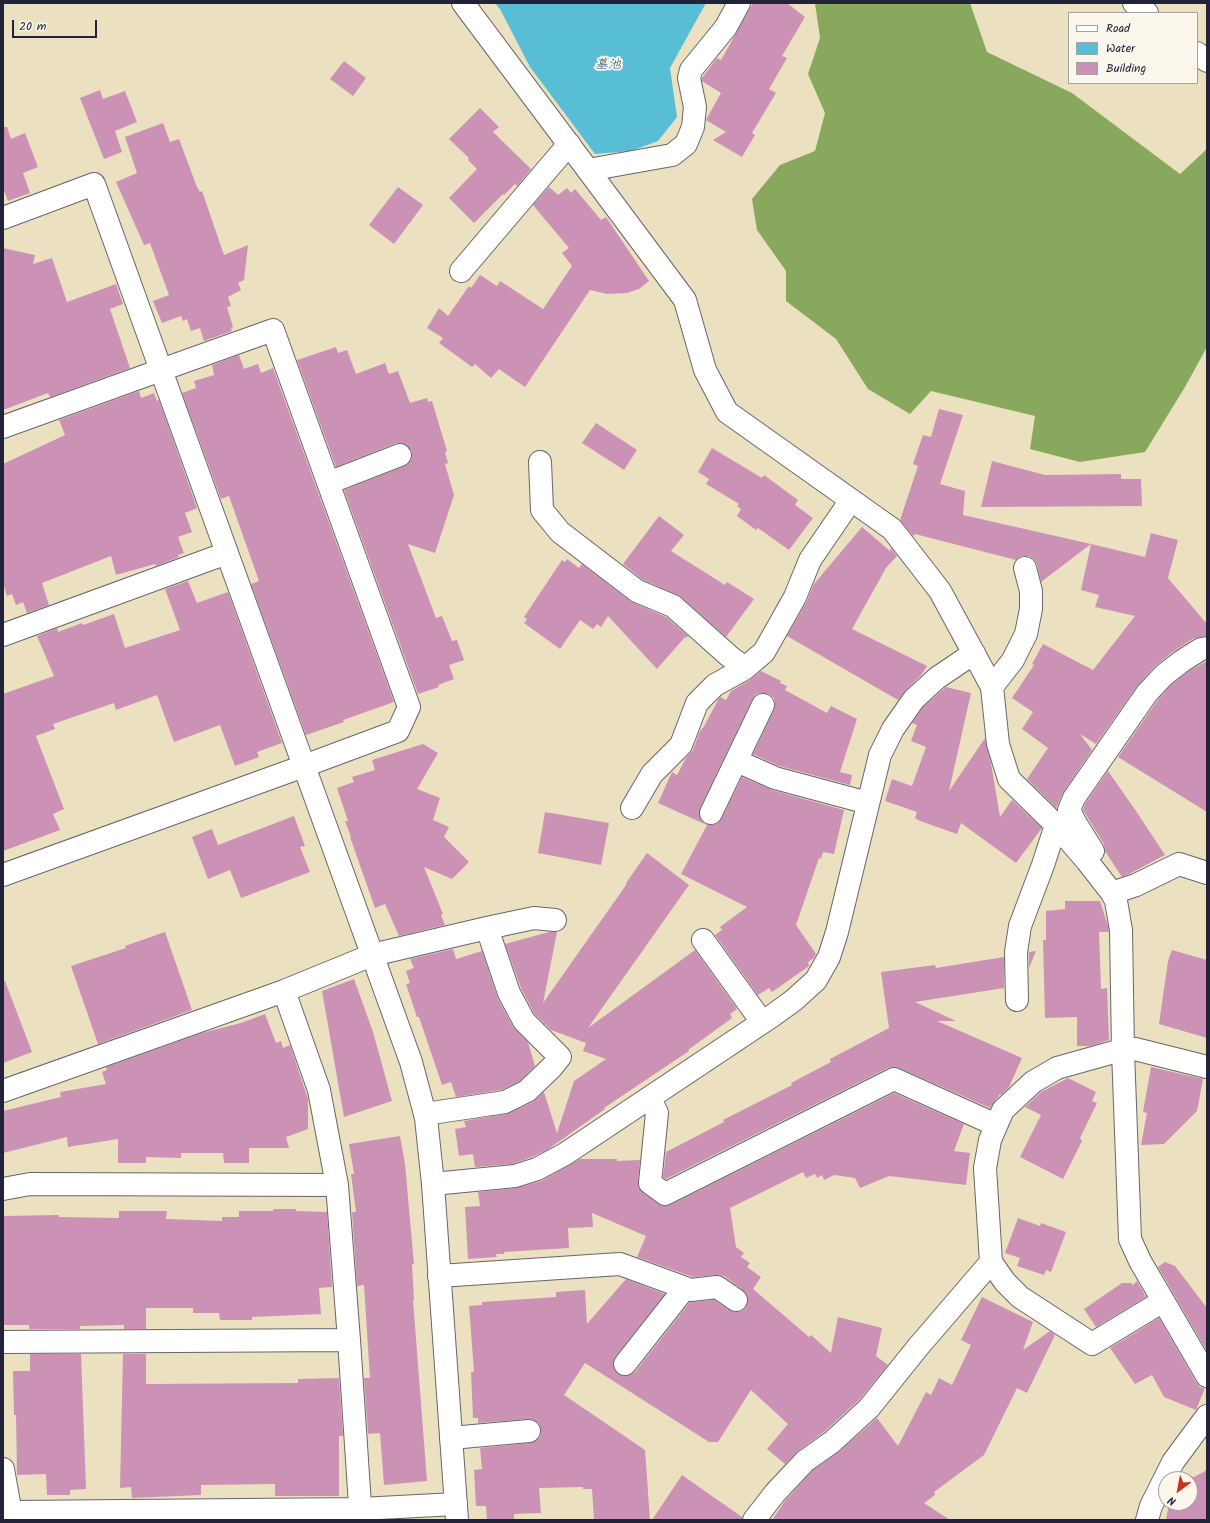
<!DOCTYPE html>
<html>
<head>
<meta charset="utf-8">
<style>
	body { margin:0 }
	#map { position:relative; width:1210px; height:1523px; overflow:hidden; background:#ebe1c0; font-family:Kalam,sans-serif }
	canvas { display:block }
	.frame { position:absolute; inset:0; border:4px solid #22223b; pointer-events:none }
	.legend { position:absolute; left:1068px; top:12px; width:130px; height:72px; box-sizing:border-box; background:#fbf7ec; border:1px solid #a4a2a5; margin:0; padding:5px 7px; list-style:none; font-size:12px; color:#22223b }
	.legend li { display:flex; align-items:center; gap:8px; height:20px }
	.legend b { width:20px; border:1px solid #a4a2a5 }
	.north { position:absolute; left:1158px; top:1471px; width:40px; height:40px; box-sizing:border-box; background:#fbf7ec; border:1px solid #a4a2a5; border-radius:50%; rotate:212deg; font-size:11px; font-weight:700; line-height:16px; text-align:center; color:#22223b }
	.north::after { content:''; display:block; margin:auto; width:14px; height:18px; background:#c8321e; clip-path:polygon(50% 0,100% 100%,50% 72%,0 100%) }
	.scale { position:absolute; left:12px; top:20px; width:85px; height:18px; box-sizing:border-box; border:2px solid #22223b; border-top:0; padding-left:5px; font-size:12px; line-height:14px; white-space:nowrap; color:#22223b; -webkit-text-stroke:3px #fbf7ec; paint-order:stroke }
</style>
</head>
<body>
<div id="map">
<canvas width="1210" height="1523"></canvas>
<div class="frame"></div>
<ul class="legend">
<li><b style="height:5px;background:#fff"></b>Road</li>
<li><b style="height:11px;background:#58bed6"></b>Water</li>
<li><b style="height:11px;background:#cc92b6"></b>Building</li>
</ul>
<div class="north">N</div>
<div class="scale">20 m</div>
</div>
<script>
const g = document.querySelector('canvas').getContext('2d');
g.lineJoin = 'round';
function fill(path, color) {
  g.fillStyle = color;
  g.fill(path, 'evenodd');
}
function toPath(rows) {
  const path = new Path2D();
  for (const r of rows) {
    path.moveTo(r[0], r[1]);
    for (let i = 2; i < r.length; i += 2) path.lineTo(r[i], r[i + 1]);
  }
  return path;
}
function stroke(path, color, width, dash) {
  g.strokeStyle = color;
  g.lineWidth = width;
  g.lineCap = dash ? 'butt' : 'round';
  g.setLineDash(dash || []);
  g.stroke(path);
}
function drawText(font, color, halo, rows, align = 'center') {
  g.font = font + ' Kalam,"Klee One",sans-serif';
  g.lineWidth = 4;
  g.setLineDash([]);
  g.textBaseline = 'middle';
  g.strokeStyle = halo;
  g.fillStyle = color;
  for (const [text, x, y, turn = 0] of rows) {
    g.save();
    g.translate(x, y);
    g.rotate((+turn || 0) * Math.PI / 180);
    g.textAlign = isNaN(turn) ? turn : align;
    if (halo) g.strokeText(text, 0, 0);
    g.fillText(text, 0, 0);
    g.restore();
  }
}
fill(toPath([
	[815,3,970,3,987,52,1072,93,1180,174,1207,149,1207,347,1185,387,1145,452,1080,462,1030,449,1035,416,931,391,910,414,868,389,836,339,786,301,786,271,757,230,752,199,780,165,815,151,825,113,808,74,820,38]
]), '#88a95d');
fill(toPath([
	[495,3,706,3,670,68,677,117,658,141,631,151,595,154,530,67,500,9]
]), '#58bed6');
fill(toPath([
	[753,3,787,3,805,17,782,56,787,58,769,89,776,93,752,133,755,135,742,157,713,140,726,132,706,120,721,93,702,81,702,78,717,58,721,60],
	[344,61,366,78,353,96,330,79],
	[100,90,103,99,125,91,137,122,115,131,122,152,104,159,80,98],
	[480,108,499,127,493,132,531,169,517,186,515,184,504,195,503,194,474,223,449,198,477,169,468,160,469,158,449,139],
	[163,123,170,142,179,139,197,187,200,192,202,191,224,255,248,245,244,280,238,283,241,290,228,297,231,306,227,307,233,327,231,328,232,331,204,341,200,328,191,331,187,319,183,321,181,316,162,323,153,301,169,295,150,243,144,245,116,182,137,173,125,137],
	[3,127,7,127,11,139,25,133,38,167,23,173,30,193,8,201,3,188],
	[398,187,423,205,394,244,369,225],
	[549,187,558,195,567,188,571,193,575,189,601,220,606,217,649,281,639,289,627,293,607,294,590,290,525,387,499,369,491,378,475,364,472,367,439,343,443,338,427,328,439,308,448,316,469,286,471,288,480,275,497,286,500,281,543,309,572,266,562,253,569,248,533,205],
	[3,248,35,255,33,264,52,258,67,302,116,284,123,304,110,309,130,368,50,397,48,393,3,410],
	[336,347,338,353,347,350,356,374,385,363,389,374,398,371,410,403,427,398,428,402,432,401,447,451,445,452,448,463,445,464,454,495,435,553,408,544,436,618,442,616,452,641,457,640,464,660,449,665,454,679,438,685,439,687,418,694,344,490,405,466,410,462,412,457,412,451,407,445,402,443,396,443,336,467,297,360],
	[239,355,244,369,258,364,261,373,273,368,394,702,343,720,344,722,306,735,251,584,259,581,229,496,221,499,182,393,196,388,194,381,214,375,212,365],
	[139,391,141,398,154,393,157,401,159,400,197,508,185,513,192,532,178,537,184,553,178,555,179,557,156,566,155,564,116,575,111,556,42,583,49,605,27,613,23,602,16,605,12,594,7,596,3,583,3,464,65,435,59,420],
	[939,409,963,415,940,484,965,491,963,515,1091,544,1041,582,1037,564,1034,559,1029,556,1021,556,1016,560,915,534,913,536,900,520,918,466,913,464,923,435,931,437],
	[596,423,637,450,624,470,582,443],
	[712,448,762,478,764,475,798,500,795,505,813,518,789,550,758,528,756,530,737,516,741,509,737,506,739,504,706,484,709,479,698,472],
	[992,461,1045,475,1121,474,1121,479,1141,479,1142,506,981,507],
	[659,516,684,535,671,551,725,585,727,582,754,599,726,637,681,597,643,580,623,564],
	[862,527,890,551,891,548,897,556,886,568,852,629,927,666,922,674,906,690,898,700,787,636,806,603,814,584],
	[1151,533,1178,540,1168,578,1207,624,1207,636,1194,638,1174,651,1155,666,1137,686,1096,744,1080,734,1092,750,1064,791,1056,808,1027,779,1048,748,1022,729,1033,712,1012,698,1034,665,1032,664,1043,644,1093,670,1135,616,1095,607,1099,595,1081,590,1091,544,1145,557],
	[567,559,579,568,582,564,630,601,666,617,688,636,686,638,685,637,657,669,608,616,601,627,597,624,593,629,580,620,560,649,524,623,527,619,524,617,562,560,565,562],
	[188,581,197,603,228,592,282,743,257,752,259,757,235,766,220,725,174,742,157,695,116,710,114,703,53,724,55,729,36,736,64,809,53,814,60,830,3,851,3,694,54,676,37,636,57,628,58,632,82,623,83,625,114,614,125,648,180,630,165,589],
	[1207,661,1207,812,1118,757,1157,701,1172,684,1189,671],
	[761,671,781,681,780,683,787,686,785,690,827,713,831,706,857,719,840,772,852,775,850,785,779,766,753,754,774,710,775,704,774,698,769,694,762,693,756,694,752,700,700,808,699,814,701,820,705,824,712,825,718,823,722,818,742,777,772,790,844,810,834,854,823,852,821,859,819,858,796,925,816,954,814,958,808,962,809,966,772,992,769,988,758,995,715,935,722,930,720,927,747,907,681,874,707,825,658,803,672,772,677,775,686,758,693,750,699,733,702,728,703,728,718,700,720,697,726,700,731,691,750,680],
	[946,687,971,693,949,791,985,738,991,763,1000,817,1012,800,1042,828,1016,863,961,823,957,834,920,821,915,818,917,812,885,801,892,779,912,786,926,747,911,741,917,725,912,723,923,707],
	[423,744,438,753,417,789,440,798,433,820,449,827,444,837,469,862,452,879,424,867,443,914,441,915,445,925,399,936,385,904,375,908,350,837,351,837,345,821,348,821,337,788,354,782,352,777,375,770,372,760],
	[1108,771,1136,811,1165,855,1131,873,1122,877,1105,851,1104,844,1083,810,1085,804],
	[545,812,609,823,601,865,538,853],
	[294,816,305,846,300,847,310,872,241,898,230,870,208,879,192,837,212,829,218,845],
	[647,853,689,885,588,1028,695,950,737,1009,730,1014,732,1018,688,1050,689,1051,604,1108,605,1109,547,1150,532,1157,512,1164,475,1167,473,1154,459,1156,455,1129,466,1127,464,1121,510,1113,533,1102,544,1092,557,1133,574,1081,606,1059,583,1051,586,1043,551,1030,534,1013,521,988,505,944,549,932,557,932,543,1003,624,888,627,883,626,883],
	[1065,901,1100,901,1108,926,1109,932,1099,932,1101,989,1107,988,1109,1040,1091,1046,1077,1046,1077,1017,1045,1018,1043,940,1046,940,1046,911,1065,909],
	[165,932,192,1010,98,1044,71,966,126,948,125,946],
	[453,949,456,959,482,951,498,999,513,1027,528,1042,535,1066,520,1081,501,1090,456,1097,451,1082,442,1085,419,1017,417,1017,406,984,410,983,406,971,414,968,410,959],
	[1172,950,1207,960,1207,1038,1159,1024,1168,961],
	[1036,951,1029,968,1029,952],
	[1004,957,1004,988,915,1002,956,1021,937,1021,1022,1058,1009,1087,1001,1095,1000,1094,990,1108,899,1068,893,1067,888,1068,666,1179,663,1177,666,1152,724,1122,723,1120,792,1085,791,1083,831,1062,830,1059,889,1028,881,972,935,965,936,968],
	[354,979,373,1032,392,1101,344,1117,322,991],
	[3,981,5,981,32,1052,3,1063],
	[265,1014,276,1043,281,1041,283,1048,290,1045,308,1099,308,1129,286,1137,289,1148,249,1148,249,1163,224,1163,223,1153,181,1153,181,1158,146,1157,146,1163,118,1163,118,1139,68,1147,67,1137,3,1153,3,1111,61,1097,60,1092,106,1084,102,1072,107,1070,106,1067,202,1033,241,1023],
	[1151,1067,1203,1079,1197,1111,1164,1144,1141,1145,1147,1113,1143,1112],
	[1068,1078,1096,1092,1092,1101,1097,1103,1080,1138,1082,1141,1063,1179,1020,1157,1041,1115,1025,1107,1041,1092],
	[894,1093,964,1124,954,1151,970,1153,966,1185,889,1176,860,1188,855,1178,834,1175,824,1180,822,1175,817,1178,815,1174,806,1178,803,1172,730,1208,736,1247,744,1253,741,1257,750,1263,747,1267,761,1277,753,1289,809,1337,811,1335,831,1353,838,1317,882,1328,876,1356,888,1365,860,1399,824,1432,798,1451,785,1464,767,1449,788,1424,751,1390,718,1442,709,1442,585,1363,564,1395,645,1450,650,1520,594,1520,592,1489,583,1489,583,1487,539,1488,541,1513,514,1514,514,1520,487,1520,486,1506,476,1506,474,1470,482,1469,480,1448,530,1443,536,1441,540,1437,541,1430,539,1424,534,1420,528,1419,478,1423,478,1418,473,1418,471,1372,474,1372,469,1306,482,1305,482,1302,556,1297,556,1292,585,1290,587,1324,626,1279,665,1294,615,1357,613,1363,614,1369,618,1374,624,1376,630,1375,635,1372,690,1302,714,1300,729,1310,735,1312,742,1311,746,1307,748,1301,747,1294,743,1290,724,1276,716,1275,693,1277,637,1257,646,1236,592,1213,593,1227,568,1228,569,1248,504,1252,504,1254,496,1254,497,1257,468,1259,465,1207,480,1206,478,1192,516,1188,541,1181,580,1159,617,1159,617,1161,640,1160,638,1182,639,1188,643,1193,658,1204,664,1206,670,1205],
	[400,1136,405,1164,414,1264,412,1264,414,1300,413,1300,427,1481,384,1485,380,1433,368,1434,364,1378,370,1378,364,1285,357,1286,352,1212,356,1212,351,1174,354,1174,349,1144],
	[273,1209,296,1209,296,1211,327,1212,332,1287,319,1288,321,1314,252,1317,252,1320,220,1320,219,1313,193,1313,193,1308,146,1308,146,1329,124,1329,124,1325,80,1326,80,1329,29,1329,29,1325,3,1325,3,1219,4,1216,59,1215,59,1217,119,1218,119,1211,167,1211,166,1219,222,1221,222,1217,239,1217,239,1211,273,1211],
	[1018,1218,1040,1226,1041,1223,1066,1232,1051,1272,1046,1270,1044,1275,1017,1266,1020,1258,1005,1253],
	[1165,1262,1175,1266,1207,1308,1207,1351,1158,1267],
	[1137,1281,1146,1297,1096,1327,1084,1309,1122,1283,1131,1283,1133,1285],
	[982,1297,1033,1322,1023,1350,1050,1331,1055,1335,1027,1393,1017,1388,984,1455,934,1492,935,1495,924,1503,950,1520,772,1520,785,1501,813,1470,840,1451,877,1418,898,1446,926,1392,931,1395,939,1378,952,1385,971,1345,961,1340],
	[1159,1318,1196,1382,1200,1387,1205,1388,1196,1410,1164,1397,1152,1375,1135,1384,1110,1348],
	[30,1354,81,1354,86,1489,70,1490,70,1495,47,1495,46,1474,17,1475,16,1415,14,1415,13,1371,30,1371],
	[123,1354,146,1354,146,1384,298,1383,298,1379,339,1378,343,1436,339,1436,339,1496,275,1496,275,1484,201,1485,201,1495,132,1498,131,1487,120,1488],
	[1207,1470,1207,1520,1166,1520,1169,1503,1190,1503,1190,1479,1178,1479,1180,1475,1194,1477],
	[682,1475,742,1517,742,1520,652,1520]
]), '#cc92b6');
const minor = toPath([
	[739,3,726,27,691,70,689,78,695,107,693,127,686,144,672,155,588,170,685,300,705,370,727,412,892,529,940,591,992,687,998,744,1009,779,1056,825,1087,861,1112,893,1116,901,1121,930,1123,1051,1130,1239,1140,1261,1207,1376],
	[3,218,94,184,161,370,227,553,304,766,398,731,409,707,273,330,161,370,3,427],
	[461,271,569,144],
	[540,462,542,510,560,532,637,591,673,606,729,656,745,668],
	[328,483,400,455],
	[3,635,227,553],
	[992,687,1013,660,1026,634,1031,609,1031,591,1025,568],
	[737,761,775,778,868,803],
	[632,808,652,774,681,745,697,703,715,685,744,669,764,652,795,597,810,560,851,500],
	[711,813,763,705],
	[1093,851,1075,822,1069,810,1074,798,1147,693,1164,675,1182,661,1201,649,1207,648],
	[1112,893,1136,885,1179,864,1207,873],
	[703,940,762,1022],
	[284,991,319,1090,337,1185,349,1340,361,1520],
	[1017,1000,1016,952,1020,926,1043,865,1056,825],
	[3,1091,284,991,372,955,487,928,534,918,555,920],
	[650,1098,657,1113,650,1183,665,1194,894,1079,996,1125],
	[425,1114,505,1102,527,1091,552,1067,560,1057,524,1021,509,993,487,928],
	[433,1184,515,1176,537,1169,565,1154,772,1016,794,1000,816,980,829,957,837,932,880,755,893,729,914,699,937,678,974,653],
	[3,1189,30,1184,337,1185],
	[439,1276,620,1264,691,1290,717,1287,736,1300],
	[1163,1301,1092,1344,1020,1297,1005,1282,991,1262,985,1168,990,1140,1003,1110,1033,1082,1057,1068,1114,1052,1135,1049,1207,1067],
	[3,1342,349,1340],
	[625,1364,685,1288],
	[451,1438,529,1431],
	[3,1469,12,1520],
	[12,1512,360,1509,456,1504],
	[754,1520,775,1493,805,1461,832,1442,869,1408,918,1347,991,1262],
	[1147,1520,1151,1506,1173,1462,1207,1416]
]);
const tertiary = toPath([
	[463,3,588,170],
	[1134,3,1147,13],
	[1197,53,1207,61],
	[3,875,304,766,411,1062,426,1118,433,1184,457,1520]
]);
stroke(minor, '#68656a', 24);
stroke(tertiary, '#68656a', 24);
stroke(minor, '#fff', 22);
stroke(tertiary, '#fff', 22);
drawText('italic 13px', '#355971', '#fbf7ec', [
	["墓池",608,66]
]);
</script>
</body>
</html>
